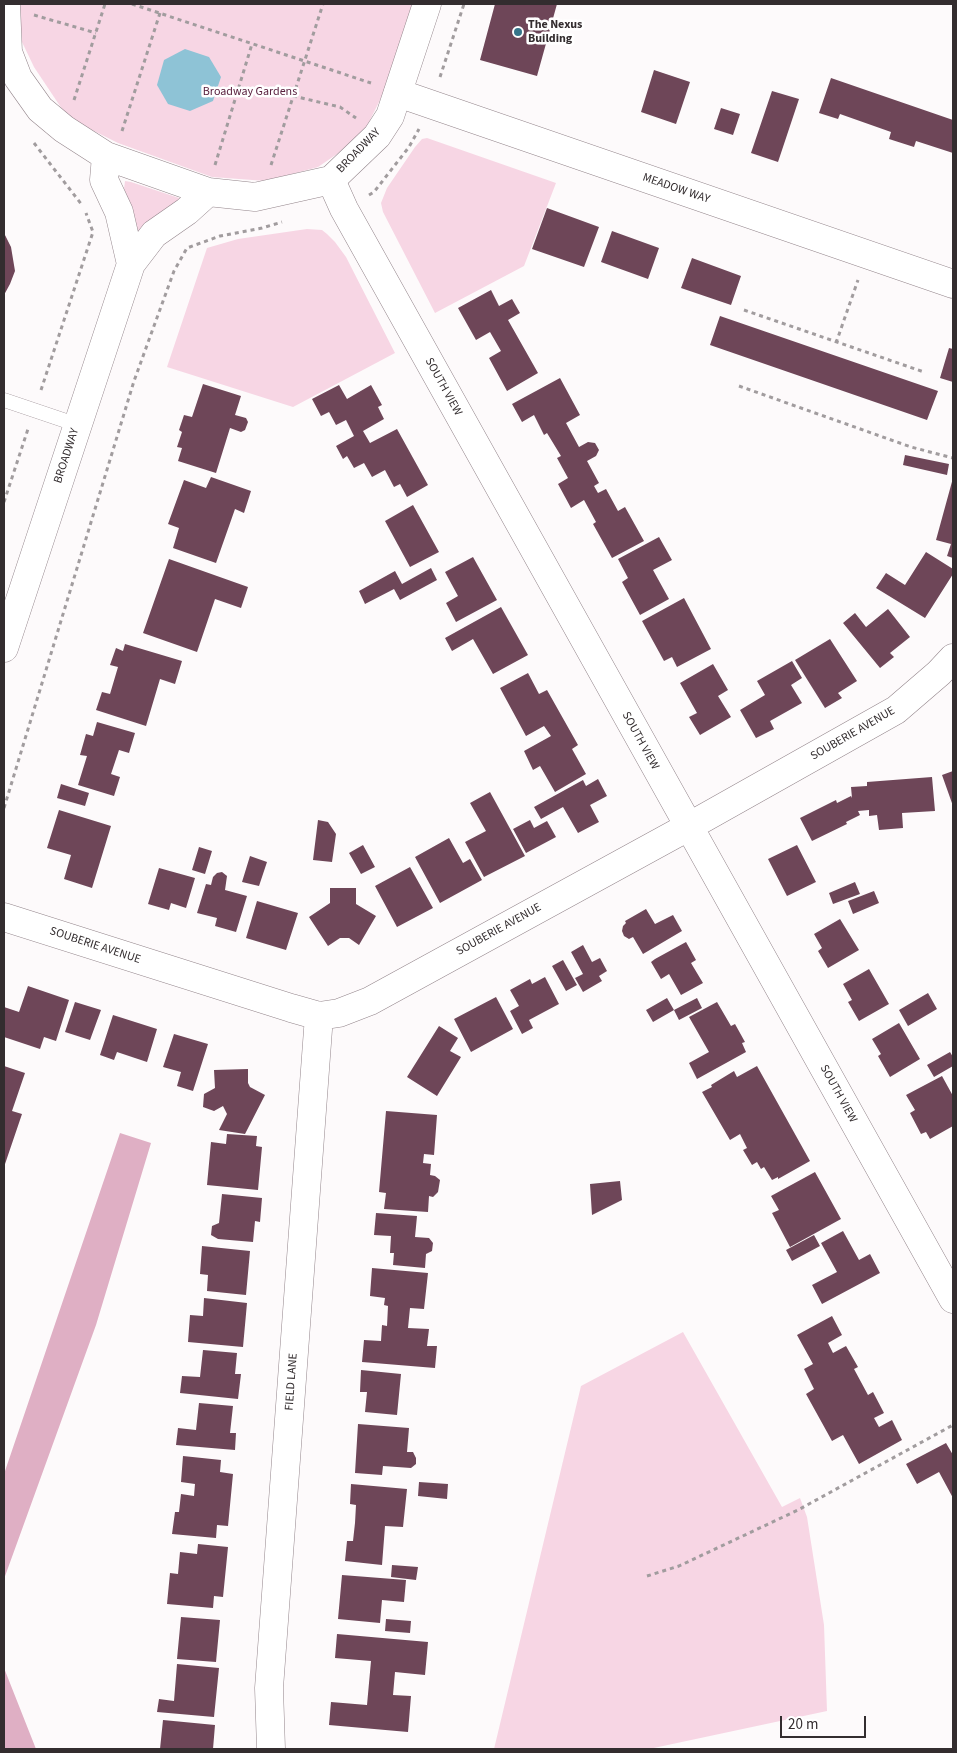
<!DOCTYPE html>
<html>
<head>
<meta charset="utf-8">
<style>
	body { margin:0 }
	#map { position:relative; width:957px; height:1753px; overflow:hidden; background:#fdfafb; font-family:"Source Sans 3",sans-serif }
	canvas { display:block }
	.frame { position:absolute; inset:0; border:5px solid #332d2f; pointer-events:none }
	.scale { position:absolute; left:780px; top:1716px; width:86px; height:22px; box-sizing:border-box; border:2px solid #332d2f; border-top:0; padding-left:6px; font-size:15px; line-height:18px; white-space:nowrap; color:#332d2f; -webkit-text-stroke:4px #fff; paint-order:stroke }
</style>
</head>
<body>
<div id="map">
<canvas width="957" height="1753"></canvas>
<div class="frame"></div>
<div class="scale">20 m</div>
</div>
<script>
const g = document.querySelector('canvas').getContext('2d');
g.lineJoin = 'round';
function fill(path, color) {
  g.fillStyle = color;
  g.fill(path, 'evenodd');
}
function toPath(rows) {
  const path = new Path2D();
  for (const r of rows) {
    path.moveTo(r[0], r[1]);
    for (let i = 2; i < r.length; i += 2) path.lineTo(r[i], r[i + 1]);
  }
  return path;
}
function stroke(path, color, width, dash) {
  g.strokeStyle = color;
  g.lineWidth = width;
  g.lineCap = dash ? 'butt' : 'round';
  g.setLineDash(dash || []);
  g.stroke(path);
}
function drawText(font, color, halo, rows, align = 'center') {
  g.font = font + ' "Source Sans 3",sans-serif';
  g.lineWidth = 5;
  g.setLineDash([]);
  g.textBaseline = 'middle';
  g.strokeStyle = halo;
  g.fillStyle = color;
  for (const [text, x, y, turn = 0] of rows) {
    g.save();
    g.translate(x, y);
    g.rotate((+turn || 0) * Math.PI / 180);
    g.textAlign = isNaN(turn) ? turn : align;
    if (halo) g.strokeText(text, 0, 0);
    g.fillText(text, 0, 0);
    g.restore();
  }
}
fill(toPath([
	[21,4,413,4,386,88,367,126,343,150,318,167,266,181,212,177,118,143,68,118,34,67,22,42,19,10],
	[427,138,556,183,524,266,435,313,383,212,381,203,387,188,415,147,422,139],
	[125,181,131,182,182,199,137,239,132,209,124,189],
	[307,229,322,230,327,234,335,242,346,257,395,353,293,407,167,367,207,248,238,239],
	[683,1332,782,1507,800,1498,807,1517,824,1625,827,1711,649,1749,494,1749,581,1386]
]), '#f7d6e4');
fill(toPath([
	[120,1133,151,1143,96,1325,4,1579,4,1474],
	[4,1668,36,1749,4,1749]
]), '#dfafc4');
fill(toPath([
	[185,49,209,57,221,77,213,101,190,111,168,104,157,85,164,60]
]), '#8ec3d6');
fill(toPath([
	[495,4,557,4,537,76,480,60],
	[654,70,690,82,676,124,641,112],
	[831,78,953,120,953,153,916,141,914,147,889,139,891,132,840,114,838,119,819,113],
	[772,91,799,99,778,162,751,153],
	[721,108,740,114,733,135,714,129],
	[547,208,599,227,584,267,532,249],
	[612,231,659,248,648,279,601,262],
	[4,233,11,247,15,271,10,284,4,295],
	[692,258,741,276,731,305,681,288],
	[491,290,499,306,512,299,520,313,508,320,538,373,507,391,489,358,501,351,490,332,476,340,458,308],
	[720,316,938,391,927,420,710,345],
	[949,348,953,349,953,382,940,378],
	[560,378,580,415,566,423,579,447,588,442,595,443,599,450,596,456,587,461,599,483,594,486,598,493,606,489,618,511,625,507,644,541,612,558,593,524,596,522,584,500,571,508,558,484,568,478,557,458,561,456,547,433,544,435,534,415,522,422,512,404],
	[203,384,241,396,235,415,246,418,248,422,245,430,241,432,230,428,216,473,178,461,182,448,177,447,182,432,179,430,184,415,192,417],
	[339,385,347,399,371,385,382,405,378,407,384,419,363,431,370,443,397,429,428,485,407,497,400,484,394,487,385,470,372,477,364,463,354,468,347,456,343,459,336,446,354,436,346,420,336,425,329,412,321,416,312,399],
	[905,455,949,464,947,475,903,465],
	[211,477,251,491,244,513,235,509,216,563,173,548,179,528,168,524,184,480,206,488],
	[953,478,953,558,947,556,951,544,936,540],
	[413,505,439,552,410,567,385,521],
	[659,537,672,560,653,570,669,599,640,615,622,582,628,578,618,559],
	[926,552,953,569,953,574,925,618,876,588,886,573,905,585],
	[473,557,497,600,456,622,446,603,458,596,445,572],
	[169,559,248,587,241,608,215,599,197,652,143,633],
	[431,568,437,580,400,600,394,589,365,604,359,591,395,571,402,584],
	[684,598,711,649,677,667,672,657,664,661,642,621],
	[501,607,528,655,493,674,473,639,452,651,445,638],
	[888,609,910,637,890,653,894,657,880,668,843,623,855,613,866,627],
	[830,639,857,681,838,693,842,698,825,708,795,660],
	[125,644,182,661,175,684,160,679,146,726,96,710,102,692,110,694,118,667,110,665,116,648,123,651],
	[792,661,802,678,791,685,802,703,770,721,774,729,756,738,740,710,765,695,757,681],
	[713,664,728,690,718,696,731,717,700,735,689,717,697,713,680,683],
	[528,673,539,694,547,690,578,745,572,749,586,774,555,792,540,766,533,770,524,751,551,736,544,726,526,736,500,688],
	[97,722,135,733,129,753,119,750,111,774,120,777,114,796,78,785,87,756,80,755,86,734,93,736],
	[953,771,953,806,942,775],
	[932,777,935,811,902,813,903,828,879,830,877,815,869,816,869,810,858,811,860,815,846,822,847,824,812,841,800,818,836,800,837,803,851,796,852,798,851,787,867,786,867,782],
	[598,779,607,796,590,805,599,822,578,833,563,807,541,819,534,807,583,780,586,786],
	[61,784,89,793,85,806,57,798],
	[490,792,525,856,484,877,465,842,486,831,470,803],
	[59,810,111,826,92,888,64,879,71,855,47,848],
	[318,820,328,822,336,834,332,862,313,860],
	[530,820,534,828,547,821,556,837,526,853,513,829],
	[449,838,463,863,470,859,482,880,440,903,415,857],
	[363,845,375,867,361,874,349,853],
	[797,845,816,882,787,896,768,859],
	[199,847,212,851,205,874,192,870],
	[250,856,267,862,259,886,242,882],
	[410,867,433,908,397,927,375,886],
	[159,868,195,878,186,908,171,903,169,910,148,904],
	[222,872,227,876,225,890,247,896,236,932,215,926,217,918,197,913,206,884,211,885,213,877,217,873],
	[855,882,860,894,833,904,829,893],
	[330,888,356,888,356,904,376,916,359,945,349,938,340,938,328,946,309,917,330,903],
	[874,891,879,903,853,914,848,901],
	[257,901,298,913,286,950,246,938],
	[646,909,655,924,673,915,682,931,643,954,633,937,629,939,624,936,622,931,623,926,626,923,625,921],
	[840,919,859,950,828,968,818,951,822,948,814,934],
	[686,942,696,960,691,963,703,983,681,995,669,974,661,979,651,962,655,959],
	[583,945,592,962,600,958,607,971,599,976,602,981,583,992,575,978,583,974,571,952],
	[563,960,577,985,566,991,552,966],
	[869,969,889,1004,859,1021,848,1002,852,1000,843,984],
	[545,977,559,1004,529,1020,533,1028,522,1034,510,1011,519,1006,510,990,530,979,532,984],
	[28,986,69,1000,56,1041,44,1037,40,1049,4,1037,4,1007,19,1012],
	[928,993,937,1009,908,1026,899,1010],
	[496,997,513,1029,471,1052,454,1019],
	[667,998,674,1010,653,1022,646,1010],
	[697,998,702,1008,679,1020,674,1010],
	[75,1002,101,1010,90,1040,65,1032],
	[717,1002,731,1026,735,1024,745,1042,742,1043,746,1052,697,1079,689,1063,709,1052,689,1017],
	[113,1015,157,1029,147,1062,117,1052,114,1060,100,1055],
	[899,1023,920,1059,890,1077,878,1056,881,1054,872,1039],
	[439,1026,458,1038,450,1051,461,1057,437,1096,407,1077],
	[174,1034,208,1044,193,1091,177,1086,181,1072,163,1067],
	[950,1052,953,1057,953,1066,934,1077,927,1065],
	[4,1066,25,1073,12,1111,22,1114,4,1167],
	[757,1066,810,1161,778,1179,778,1177,772,1180,764,1167,761,1169,757,1162,752,1165,743,1150,747,1148,740,1134,730,1140,702,1092,712,1087,711,1085,734,1071,737,1077],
	[248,1069,248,1083,250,1087,265,1095,245,1134,219,1130,227,1114,223,1106,214,1111,203,1107,204,1094,215,1088,214,1070],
	[942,1076,953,1096,953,1126,930,1139,926,1132,921,1134,910,1113,915,1110,906,1095],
	[386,1111,437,1115,434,1155,424,1154,423,1163,431,1164,430,1175,435,1176,440,1180,438,1192,433,1197,429,1196,428,1212,384,1209,386,1193,379,1192],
	[227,1134,257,1136,256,1146,262,1147,258,1190,207,1185,211,1142,226,1144],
	[815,1172,841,1219,790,1247,772,1213,779,1210,771,1196],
	[620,1181,622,1200,592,1215,590,1184],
	[222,1194,262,1198,260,1222,255,1221,253,1242,218,1239,211,1235,212,1226,219,1223],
	[376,1213,417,1216,415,1237,429,1238,433,1243,432,1251,426,1254,425,1268,393,1265,394,1253,390,1253,391,1236,374,1235],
	[843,1231,859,1260,870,1254,880,1273,822,1304,812,1285,837,1272,821,1243],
	[814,1235,820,1246,792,1261,786,1250],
	[202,1246,250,1251,246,1295,207,1291,208,1275,200,1274],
	[372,1268,428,1273,424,1309,410,1308,408,1328,429,1329,427,1346,437,1346,435,1368,362,1362,364,1340,381,1341,382,1325,387,1326,388,1306,384,1305,385,1298,370,1296],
	[204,1298,247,1303,243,1347,188,1342,190,1315,203,1316],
	[832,1316,842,1335,828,1343,833,1353,846,1346,858,1367,854,1369,868,1395,873,1392,884,1413,874,1418,879,1427,892,1420,902,1440,859,1464,843,1435,832,1441,806,1394,814,1389,804,1369,813,1364,797,1335],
	[203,1350,237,1353,235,1374,241,1374,238,1399,180,1393,182,1376,200,1377],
	[361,1370,401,1374,397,1415,365,1412,367,1392,360,1392],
	[199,1403,233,1406,230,1433,236,1433,235,1450,176,1445,178,1428,196,1430],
	[358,1424,409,1428,407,1452,413,1452,416,1458,416,1464,411,1468,383,1466,382,1475,355,1473],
	[946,1443,953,1455,953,1498,939,1472,917,1484,906,1464],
	[183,1456,221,1460,220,1472,233,1474,228,1526,217,1525,216,1538,172,1534,175,1512,179,1512,181,1494,194,1496,195,1484,181,1482],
	[419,1482,448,1484,447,1499,418,1496],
	[351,1484,407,1489,403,1527,385,1526,382,1565,345,1561,347,1541,353,1541,355,1523,356,1505,350,1504],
	[198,1544,228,1547,223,1597,214,1596,213,1608,167,1604,170,1573,178,1574,180,1552,197,1554],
	[392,1565,418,1567,416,1580,391,1577],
	[342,1575,406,1580,404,1602,382,1600,380,1623,338,1619],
	[181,1617,220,1620,216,1662,177,1659],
	[386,1619,411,1621,410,1633,385,1631],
	[337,1634,428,1642,425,1675,395,1672,393,1695,411,1696,408,1732,329,1725,331,1702,367,1705,371,1661,335,1658],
	[177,1664,219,1668,214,1717,157,1712,159,1699,174,1701],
	[163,1720,215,1725,213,1749,160,1749]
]), '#6e4658');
const service = toPath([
	[4,400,78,425]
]);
const minor = toPath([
	[398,93,953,284],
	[331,180,344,209,953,1299],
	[4,917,291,1008,319,1016,339,1013,370,1001,688,827,896,710,939,673,953,658],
	[271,1749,269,1688,319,1016]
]);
const tertiary = toPath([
	[6,4,8,52,18,78,40,109,64,129,106,156,208,192,255,197,331,180,377,136,390,116,427,4],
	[106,156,104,180,119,212,131,264],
	[4,648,131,264,154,234,187,211,208,192]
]);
stroke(service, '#93858b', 15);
stroke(minor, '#93858b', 29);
stroke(tertiary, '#93858b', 29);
stroke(toPath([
	[132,4,371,83],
	[34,15,96,33],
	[440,77,464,4],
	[293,96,340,107,356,118],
	[74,100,105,4],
	[122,131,160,13],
	[34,143,82,205],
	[215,165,252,44],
	[271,165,323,4],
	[369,195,374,192,409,147,419,129],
	[744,310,924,372],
	[836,343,858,280],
	[739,386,911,447,953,458],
	[41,390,93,232,86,213],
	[4,502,28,429],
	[4,808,134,381,174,271,187,248,220,236,262,228,282,222],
	[647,1576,679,1566,798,1510,953,1425]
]), '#a19c9e', 3, [4, 4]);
stroke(service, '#fff', 14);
stroke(minor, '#fff', 28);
stroke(tertiary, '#fff', 28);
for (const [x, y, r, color] of [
	[518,32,5,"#36758a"]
]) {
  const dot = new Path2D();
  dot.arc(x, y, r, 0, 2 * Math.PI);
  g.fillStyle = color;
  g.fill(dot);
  stroke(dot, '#fff', 2);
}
drawText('bold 12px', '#332d2f', '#fff', [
	["The Nexus",528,25],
	["Building",528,39]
], 'left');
drawText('12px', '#5a213f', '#fff', [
	["Broadway Gardens",250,92]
]);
drawText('12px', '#332d2f', '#fff', [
	["BROADWAY",359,151,-46],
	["MEADOW WAY",676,189,19],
	["SOUTH VIEW",443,387,61],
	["BROADWAY",67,456,-72],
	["SOUBERIE AVENUE",853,734,-30],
	["SOUTH VIEW",640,741,61],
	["SOUBERIE AVENUE",499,930,-29],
	["SOUBERIE AVENUE",95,946,18],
	["SOUTH VIEW",838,1094,61],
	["FIELD LANE",292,1382,-86]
]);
</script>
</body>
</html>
